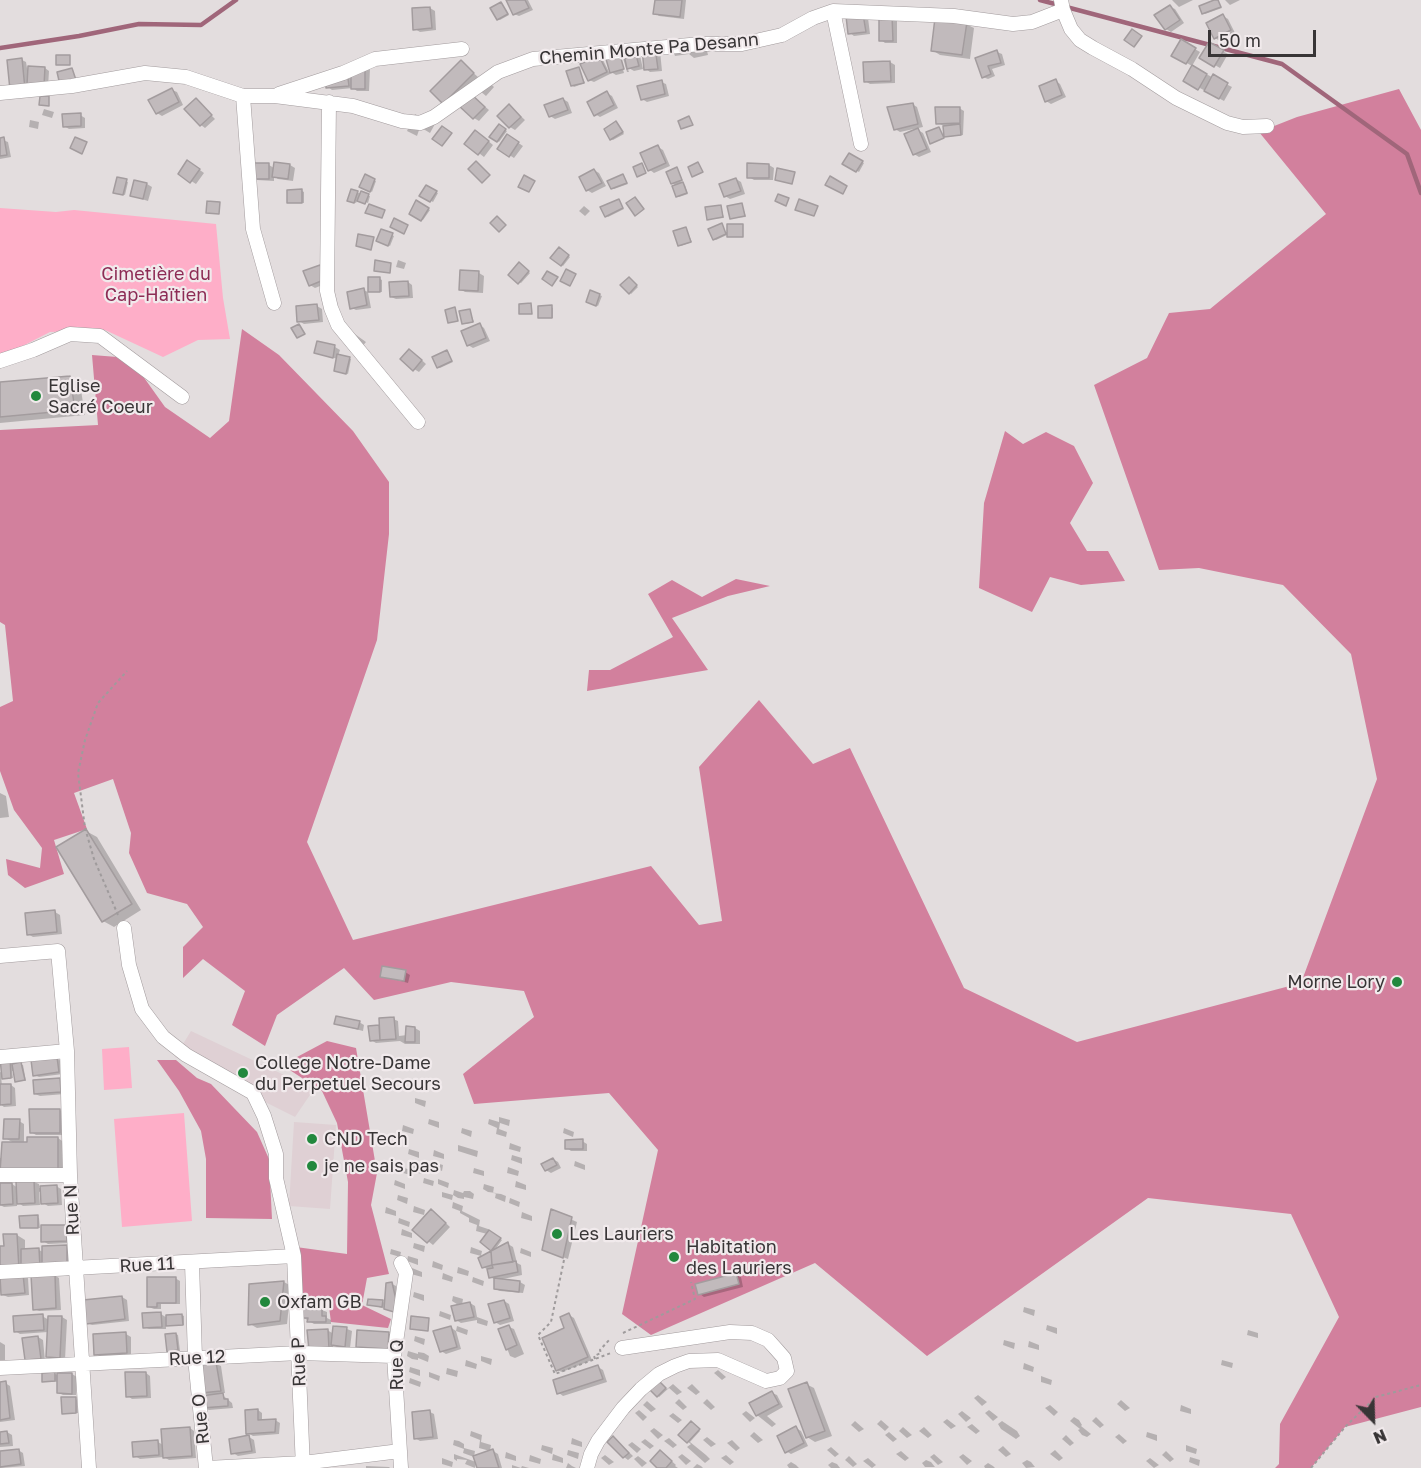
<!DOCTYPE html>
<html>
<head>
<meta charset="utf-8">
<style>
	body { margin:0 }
	#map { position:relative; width:1421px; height:1468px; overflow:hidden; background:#e3ddde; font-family:"Golos Text",sans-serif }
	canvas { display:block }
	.north { position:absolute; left:1343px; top:1390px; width:60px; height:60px; -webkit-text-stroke:4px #f1eaec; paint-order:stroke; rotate:157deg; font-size:16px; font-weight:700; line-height:24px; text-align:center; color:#383536 }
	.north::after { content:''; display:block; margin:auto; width:21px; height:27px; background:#383536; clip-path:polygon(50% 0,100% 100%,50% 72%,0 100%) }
	.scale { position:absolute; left:1208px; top:30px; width:108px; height:27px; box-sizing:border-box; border:3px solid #383536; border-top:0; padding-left:8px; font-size:18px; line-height:21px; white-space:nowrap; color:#383536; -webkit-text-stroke:4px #f1eaec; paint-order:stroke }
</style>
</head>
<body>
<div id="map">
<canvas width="1421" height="1468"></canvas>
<div class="north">N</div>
<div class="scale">50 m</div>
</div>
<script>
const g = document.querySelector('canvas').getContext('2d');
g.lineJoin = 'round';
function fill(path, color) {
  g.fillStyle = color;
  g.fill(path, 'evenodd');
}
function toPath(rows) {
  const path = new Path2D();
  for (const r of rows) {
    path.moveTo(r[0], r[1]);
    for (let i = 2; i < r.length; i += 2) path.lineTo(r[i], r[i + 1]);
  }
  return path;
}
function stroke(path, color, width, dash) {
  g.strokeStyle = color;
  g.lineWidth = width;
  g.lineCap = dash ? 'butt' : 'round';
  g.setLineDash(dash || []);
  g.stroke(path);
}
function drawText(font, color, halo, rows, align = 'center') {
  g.font = font + ' "Golos Text",sans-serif';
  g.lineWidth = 4.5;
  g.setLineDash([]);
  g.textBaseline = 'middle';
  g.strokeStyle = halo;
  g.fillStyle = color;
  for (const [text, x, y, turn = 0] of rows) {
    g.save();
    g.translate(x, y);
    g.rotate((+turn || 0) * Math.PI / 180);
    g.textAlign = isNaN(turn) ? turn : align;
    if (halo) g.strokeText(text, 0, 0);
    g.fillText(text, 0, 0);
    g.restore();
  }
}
fill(toPath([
	[191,1031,314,1089,295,1117,175,1057],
	[294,1122,336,1125,330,1209,289,1206]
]), '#dfd0d4');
fill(toPath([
	[0,208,56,212,74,210,216,224,223,298,230,339,198,340,163,357,105,330,50,332,9,353,0,354],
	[129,1047,132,1088,104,1090,102,1049],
	[184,1113,192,1221,122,1227,114,1119]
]), '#feaec8');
fill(toPath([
	[1399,89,1421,130,1421,1407,1345,1427,1311,1468,1275,1468,1279,1464,1280,1424,1339,1317,1291,1214,1148,1198,927,1356,815,1263,651,1335,622,1314,658,1150,609,1093,474,1104,463,1074,534,1017,524,991,451,982,374,1000,344,968,277,1015,265,1046,232,1025,245,991,203,959,183,978,183,947,203,927,187,904,147,893,129,853,131,833,113,779,74,793,87,829,54,840,64,874,25,888,8,875,6,859,40,868,42,848,14,810,0,771,0,707,13,701,5,625,0,622,0,430,98,425,92,355,130,358,165,407,210,438,229,421,242,329,279,355,353,431,389,482,389,534,377,640,307,842,353,940,651,866,699,925,722,921,699,767,759,700,813,764,850,748,964,988,1077,1042,1301,983,1377,779,1351,654,1283,585,1199,568,1159,570,1094,385,1147,358,1169,313,1210,309,1326,214,1259,132,1297,117],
	[1005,431,1023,444,1046,432,1074,446,1093,483,1070,523,1087,551,1108,551,1125,581,1081,585,1050,577,1032,612,979,588,984,503],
	[736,579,770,586,728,596,672,618,708,670,587,691,589,670,610,670,673,637,648,594,672,580,702,597],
	[327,1041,356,1048,377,1173,371,1205,389,1274,367,1278,362,1305,391,1319,388,1328,331,1322,329,1307,301,1305,296,1247,347,1254,348,1182,337,1123,322,1091,282,1065],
	[157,1060,176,1060,197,1078,211,1084,257,1132,269,1159,272,1219,206,1218,206,1159,201,1131,179,1091]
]), '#d2809d');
fill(toPath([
	[508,0,528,0,533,10,519,16,514,14],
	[656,0,686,0,684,19,659,16,655,13],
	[1172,0,1193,0,1179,7],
	[1217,0,1222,8,1205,14,1204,13],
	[1225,0,1240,0,1230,5],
	[501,4,509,15,500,20,498,19],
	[1170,7,1175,9,1184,23,1171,32,1166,29],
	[430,8,435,11,436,30,420,32,415,29],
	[1223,16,1228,19,1235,33,1220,41,1215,38],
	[848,17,868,18,870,34,854,36,850,33],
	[880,17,897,19,897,43,885,43,881,40],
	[966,24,974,28,970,59,940,55,932,50],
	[1181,41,1200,52,1192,66,1173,55],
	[670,42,705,42,708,55,694,58,689,54,675,56],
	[1209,44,1228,54,1220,68,1201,57],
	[634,48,639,51,643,69,634,71,627,67,629,72,627,72,621,51,618,51,624,73,616,75,611,72,606,53,618,49,625,53,624,51],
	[643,49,660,51,662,71,650,72,646,69],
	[997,52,1002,54,1005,65,992,69,995,76,988,79,983,77,977,59],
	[599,57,603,60,610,74,594,82,589,80],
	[22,60,26,62,28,74,45,68,49,71,48,87,16,92],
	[461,62,478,77,449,106,444,103],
	[890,62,895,65,895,83,870,84,865,81],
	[1192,67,1232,87,1224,101,1185,80],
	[370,68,369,91,357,91,353,88,332,90,328,87],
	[579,69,585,83,574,87,572,85],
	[484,78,494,87,486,96,474,86],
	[1056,81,1060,84,1066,97,1051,104,1046,101],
	[661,82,666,84,669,96,647,102,642,99],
	[172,90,177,92,183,105,162,116,157,113],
	[607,93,612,96,618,108,600,117,595,114],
	[470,94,489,110,479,121,474,118],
	[563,99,568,102,572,113,555,119,550,116],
	[196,100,215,119,205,128,201,125],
	[912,104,917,107,923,127,900,132,895,129],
	[510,106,525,120,515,130,510,127],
	[959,108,964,111,963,135,947,137,945,136,944,126,937,123],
	[44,109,54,112,52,118,42,115],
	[415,114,435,124,430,133,420,127,417,136,407,131],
	[80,115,85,118,85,128,69,129,64,126],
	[30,120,39,122,38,129,29,127],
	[616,123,624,134,613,140,611,139],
	[499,126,507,131,499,142,491,136],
	[918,130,923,133,931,152,919,157,914,154],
	[480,134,493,145,484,157,466,143],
	[508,136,523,146,514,158,500,149],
	[0,139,8,142,11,157,0,159],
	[658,147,663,150,670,166,654,173,650,170],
	[849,155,864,163,859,172,844,164],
	[275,163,290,165,295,168,293,181,278,179,274,176,274,181,257,180,252,178,269,165,274,168],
	[193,165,204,173,196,184,180,174],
	[749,165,769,165,774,168,773,180,754,180,749,177],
	[677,169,683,181,680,182,685,185,688,194,679,197,678,196,677,186,672,183],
	[594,170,599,173,606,186,592,193,587,190,581,177],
	[365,176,376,181,372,192,361,186],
	[623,176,628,184,614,189,612,188],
	[118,179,128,182,125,195,117,193],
	[736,179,741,182,745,194,730,199,725,196],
	[147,184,152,187,148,201,132,196],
	[426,187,438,193,433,202,421,195],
	[302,191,304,192,304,203,288,202],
	[352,191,370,196,368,203,358,199,356,203,350,201],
	[618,200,624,209,608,217,606,215],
	[417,202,430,210,423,220,411,213],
	[742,204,746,217,731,218],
	[584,206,590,211,585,216,579,211],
	[721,207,724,218,708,219],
	[722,225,727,235,716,240,714,239],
	[686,229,692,242,681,246,679,245],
	[382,230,394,236,390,246,378,241],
	[560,249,570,257,563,266,553,258],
	[398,260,406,263,404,269,396,267],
	[521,265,530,273,521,283,519,282],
	[325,269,330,282,315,288,310,285],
	[479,273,484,276,483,293,465,292,460,289],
	[380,279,382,280,382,292,370,291],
	[631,280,638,287,631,294,630,293],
	[408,282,412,285,413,298,396,299,391,297],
	[363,290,368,292,371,308,356,310,352,308],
	[591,292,602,296,598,306,590,303],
	[317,306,322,309,323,322,304,324,299,321],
	[551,307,553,308,553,318,540,317],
	[470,311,474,322,466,324,464,323],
	[480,325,484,328,490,341,473,348,468,345],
	[352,332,366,342,360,349],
	[318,343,335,347,340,350,338,356,351,359,348,374,337,371,338,359,315,353],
	[447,352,453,362,440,368,438,367],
	[414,353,426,364,419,372,414,369],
	[70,378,80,384,85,415,0,423,0,383],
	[0,793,6,796,9,817,0,818],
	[86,831,97,837,141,910,114,927,103,921],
	[55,912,60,915,62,934,33,937,28,934],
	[405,972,410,975,408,983,382,976],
	[393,1019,398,1021,399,1036,407,1035,415,1028,420,1031,420,1044,405,1044,400,1041,376,1043,371,1040,370,1027,380,1026],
	[359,1022,364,1025,363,1031,336,1024],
	[56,1058,61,1061,63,1074,39,1077,34,1075],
	[11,1060,12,1065,23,1065,26,1081,16,1081,14,1071,12,1071,13,1078,5,1079,1,1076,2,1086,11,1085,15,1088,16,1106,4,1107,0,1104,0,1072,3,1073],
	[59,1080,64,1083,65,1094,40,1096,35,1094],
	[415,1098,426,1101,425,1107,415,1103],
	[60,1110,64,1113,64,1135,36,1135,31,1132],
	[499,1117,510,1120,509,1126,500,1123,499,1129,507,1132,506,1137,496,1134,497,1128,488,1124,489,1119,499,1122],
	[429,1119,439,1122,439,1128,428,1124],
	[19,1121,24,1124,24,1143,58,1138,65,1143,66,1175,0,1176,0,1158,3,1158,14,1143,5,1138],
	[403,1125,414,1129,413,1134,402,1131],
	[462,1128,472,1131,471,1137,461,1133],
	[564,1128,574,1132,573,1137,563,1133],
	[582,1141,587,1144,587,1151,571,1151,567,1148],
	[510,1143,521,1147,520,1152,509,1149],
	[458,1145,478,1151,477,1157,458,1151],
	[409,1149,419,1152,419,1158,408,1154],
	[434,1150,444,1154,444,1159,433,1156],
	[512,1155,522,1158,522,1164,511,1160],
	[553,1159,558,1162,561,1168,551,1173,546,1170],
	[575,1161,585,1165,585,1170,574,1166],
	[433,1162,443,1165,442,1171,432,1167],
	[412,1165,422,1169,422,1174,411,1171,410,1175,400,1172,401,1167,411,1170],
	[508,1167,519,1171,518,1176,507,1173],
	[474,1168,484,1171,484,1176,473,1173],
	[424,1178,434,1181,433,1186,423,1183],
	[438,1179,449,1183,448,1188,438,1184],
	[395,1180,405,1184,405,1189,394,1185],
	[516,1181,526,1185,526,1190,515,1187],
	[34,1182,39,1184,39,1188,56,1186,61,1189,62,1205,48,1206,43,1203,42,1191,39,1192,40,1205,23,1206,17,1202,17,1206,4,1207,0,1205,0,1185,12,1184,18,1188],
	[484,1184,494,1187,493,1193,501,1194,506,1196,505,1202,495,1198,496,1193,488,1192,483,1189],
	[454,1190,463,1193,464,1191,470,1191,474,1194,473,1199,464,1197,464,1199,458,1198,453,1195,452,1200,442,1197,442,1192,453,1195],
	[398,1195,408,1198,407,1204,397,1200],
	[510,1198,520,1202,519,1207,509,1203],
	[453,1202,463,1206,462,1211,480,1220,479,1226,488,1229,502,1240,494,1251,482,1242,487,1234,476,1231,477,1225,469,1222,469,1218,460,1213,460,1211,452,1208],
	[414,1206,425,1210,424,1215,413,1212],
	[386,1207,396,1211,396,1216,385,1213],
	[552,1211,577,1222,568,1259,549,1252],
	[522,1212,532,1216,532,1221,521,1218],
	[436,1214,450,1227,433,1245,414,1230],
	[37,1217,39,1218,40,1228,21,1228],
	[399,1218,410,1222,409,1227,398,1223],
	[66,1226,71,1229,71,1243,48,1244,43,1241,43,1227],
	[402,1229,412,1233,412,1238,401,1235],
	[17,1235,25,1240,25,1250,39,1250,43,1252,67,1247,71,1250,72,1269,19,1273,28,1278,29,1295,8,1297,3,1295,0,1248,5,1247],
	[414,1243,425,1246,424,1252,413,1248],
	[508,1244,513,1247,517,1263,521,1265,522,1275,498,1280,520,1282,525,1285,523,1293,500,1291,495,1289,496,1280,490,1277,489,1270,483,1267],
	[471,1247,482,1251,481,1256,470,1253],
	[521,1248,531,1252,531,1257,520,1253],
	[391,1249,401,1252,400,1257,390,1254],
	[408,1256,418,1259,418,1265,407,1261],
	[433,1261,443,1265,442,1270,432,1267],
	[458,1267,469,1271,468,1276,457,1273],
	[412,1268,422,1272,422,1277,411,1274],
	[443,1273,453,1277,452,1282,442,1279],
	[54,1275,59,1278,61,1310,39,1311,34,1309],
	[736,1275,741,1277,743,1287,704,1297,700,1294],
	[473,1277,484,1281,483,1286,472,1282],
	[175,1278,180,1281,180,1304,161,1304,161,1309,154,1309,149,1307],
	[284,1282,291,1286,287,1324,257,1328,250,1324],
	[392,1284,396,1286,400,1304,398,1313,369,1304,383,1302,386,1304],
	[414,1292,424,1295,424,1301,413,1297],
	[453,1296,463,1299,462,1305,470,1303,475,1306,477,1317,488,1321,487,1326,477,1323,477,1320,461,1323,456,1320,460,1306,452,1301],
	[122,1297,127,1300,129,1321,92,1325,87,1323],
	[504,1301,509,1304,514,1321,500,1325,495,1322],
	[1024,1307,1035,1310,1034,1316,1023,1312],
	[322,1310,327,1312,327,1318,331,1320,331,1324,314,1324,302,1317],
	[440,1311,451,1315,450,1320,439,1316],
	[161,1314,167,1318,182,1315,184,1316,184,1325,169,1326,166,1324,166,1329,149,1329,144,1327],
	[569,1315,574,1318,592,1360,562,1372,557,1370],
	[42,1316,49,1320,62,1317,67,1320,65,1360,52,1359,47,1356,48,1332,20,1334,15,1331],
	[1047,1325,1057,1328,1057,1334,1046,1330],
	[457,1326,468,1330,467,1335,456,1331,461,1349,446,1354,441,1351,450,1327,456,1331],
	[509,1327,514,1329,524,1354,515,1358,510,1356,500,1330],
	[347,1329,352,1331,350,1348,337,1347,333,1345,333,1351,315,1352,327,1330,334,1334],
	[1248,1330,1258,1333,1258,1338,1247,1335],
	[388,1333,393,1336,392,1351,362,1349,358,1347],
	[126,1334,131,1337,131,1355,100,1356,95,1354],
	[176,1334,178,1335,180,1351,170,1352,168,1351],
	[415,1336,425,1339,424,1345,414,1341],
	[38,1337,43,1340,45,1361,31,1362,26,1360],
	[1004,1340,1015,1343,1014,1349,1003,1345],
	[1029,1341,1039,1345,1039,1350,1028,1347],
	[0,1342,5,1345,5,1360,0,1360],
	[408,1351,418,1354,418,1352,424,1353,429,1356,428,1362,418,1358,418,1360,412,1359,407,1356],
	[481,1356,492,1359,491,1365,481,1361],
	[466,1360,477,1364,476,1369,465,1366],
	[1222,1360,1233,1363,1232,1368,1221,1365],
	[1024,1363,1034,1367,1033,1372,1023,1369],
	[216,1364,221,1366,225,1393,220,1393,232,1403,233,1408,209,1410,204,1408,210,1396,202,1392],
	[410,1367,420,1370,420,1376,409,1372],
	[598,1367,603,1370,607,1382,563,1396,559,1393],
	[447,1368,458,1371,457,1377,446,1374],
	[718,1370,726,1377,722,1380,714,1373],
	[429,1372,440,1376,439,1381,429,1377],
	[146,1373,150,1376,151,1398,132,1399,128,1396],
	[55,1374,59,1376,72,1374,77,1377,76,1395,63,1395,59,1393,59,1382,43,1381],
	[1041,1376,1052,1380,1051,1385,1041,1382],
	[410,1378,421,1382,420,1387,409,1383],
	[5,1383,10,1386,15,1420,0,1422,0,1384],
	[661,1384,667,1389,673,1384,682,1392,677,1395,669,1388,659,1397,658,1396],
	[692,1384,700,1392,696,1395,687,1388],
	[806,1384,814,1388,832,1436,815,1442,807,1437],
	[772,1393,777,1395,783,1407,767,1416,776,1424,772,1427,757,1415],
	[978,1395,987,1402,982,1406,974,1398],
	[76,1399,77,1400,78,1413,65,1414],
	[679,1399,687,1407,683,1410,675,1403],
	[707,1399,715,1407,711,1410,703,1403],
	[1121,1400,1130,1408,1125,1411,1117,1404],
	[647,1401,656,1409,651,1412,643,1405],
	[1050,1405,1058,1412,1054,1416,1045,1408],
	[1181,1405,1191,1409,1191,1414,1180,1411],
	[258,1410,262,1413,262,1421,275,1420,280,1423,279,1434,253,1436,248,1433],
	[639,1410,647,1417,643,1421,635,1413],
	[989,1410,998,1417,993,1421,985,1413],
	[746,1411,755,1418,750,1422,742,1414],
	[962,1411,971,1418,966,1422,958,1414],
	[430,1412,434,1414,438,1439,420,1441,415,1438],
	[673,1413,682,1420,678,1423,669,1416],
	[1074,1417,1079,1420,1082,1425,1081,1426,1091,1434,1087,1437,1082,1435,1078,1430,1080,1429,1070,1421],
	[1096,1417,1104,1425,1100,1428,1092,1421],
	[947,1419,956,1426,951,1429,943,1422],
	[881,1420,889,1427,885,1431,877,1424],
	[855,1421,864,1429,859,1432,851,1425],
	[1002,1421,1017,1431,1020,1436,1016,1439,1001,1429,998,1424],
	[693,1424,700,1431,690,1442,706,1455,710,1459,705,1463,687,1447,691,1444,688,1442],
	[972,1424,980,1431,976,1434,967,1427],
	[903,1427,912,1435,907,1438,899,1431],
	[924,1427,932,1435,928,1438,919,1431],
	[190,1428,194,1431,196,1458,169,1460,164,1457,140,1459,135,1456,158,1442,163,1445],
	[654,1428,663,1435,658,1439,650,1431],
	[796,1428,801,1431,808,1446,791,1454,786,1451],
	[471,1431,482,1435,481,1442,491,1445,490,1451,479,1448,480,1440,470,1436],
	[7,1432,12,1435,13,1446,0,1447,0,1433],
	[754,1432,763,1440,758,1443,750,1436],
	[889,1432,897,1439,893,1442,885,1435],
	[1147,1432,1157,1435,1157,1441,1146,1437],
	[1119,1434,1127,1441,1123,1444,1115,1437],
	[1066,1435,1074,1443,1070,1446,1062,1439],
	[249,1437,254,1440,256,1453,238,1456,233,1453],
	[707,1437,716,1444,711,1447,703,1440],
	[572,1438,582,1442,582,1447,571,1444],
	[614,1438,633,1456,628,1460,624,1457],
	[669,1438,677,1445,673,1448,664,1441],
	[645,1439,654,1446,650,1449,641,1442],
	[454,1440,459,1441,464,1444,464,1448,475,1451,474,1457,463,1453,464,1449,453,1445],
	[732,1440,740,1448,736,1451,727,1443],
	[632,1442,641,1449,637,1453,628,1445],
	[542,1445,553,1448,552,1454,541,1450],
	[1186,1445,1197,1449,1196,1454,1186,1451],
	[1003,1446,1011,1454,1006,1457,998,1450],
	[831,1447,839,1454,835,1457,827,1450],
	[18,1450,23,1453,25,1466,0,1468,0,1453],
	[568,1450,579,1453,578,1459,567,1455],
	[1055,1450,1063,1458,1059,1461,1050,1454],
	[493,1451,498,1454,502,1468,479,1468],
	[901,1451,909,1458,905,1461,896,1454],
	[1166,1451,1174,1459,1170,1462,1162,1455],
	[506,1452,516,1456,516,1461,505,1458],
	[454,1454,476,1462,475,1468,465,1464,467,1460,457,1459,457,1461,454,1459],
	[553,1454,563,1458,563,1463,552,1460],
	[682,1454,691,1461,686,1465,678,1457],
	[934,1454,943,1462,938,1465,930,1457],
	[963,1454,972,1461,967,1465,959,1457],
	[530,1455,541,1459,540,1464,529,1461],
	[605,1455,614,1462,609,1465,601,1458],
	[665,1455,676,1465,675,1466,678,1468,659,1468],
	[726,1455,734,1462,730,1465,721,1458],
	[638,1456,647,1463,642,1467,634,1459],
	[849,1456,857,1464,853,1467,845,1460],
	[1190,1457,1200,1460,1199,1466,1189,1462],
	[442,1458,453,1462,452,1467,442,1464],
	[868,1458,876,1465,872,1468,863,1461],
	[1150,1458,1159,1465,1154,1468,1146,1461],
	[926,1460,931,1462,935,1467,925,1467,922,1463],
	[1027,1460,1031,1462,1035,1467,1026,1468,1022,1463],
	[791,1462,796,1465,799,1468,789,1468,787,1465],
	[832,1462,837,1464,840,1468,831,1468,828,1465],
	[568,1463,572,1466,576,1468,566,1468],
	[988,1463,993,1466,995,1468,985,1468,984,1466],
	[697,1464,701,1466,703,1468,693,1468],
	[512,1465,521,1468,522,1466,529,1468,512,1468],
	[366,1466,389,1467,390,1468,366,1468]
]), '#0003');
stroke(toPath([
	[1040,0,1282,64,1407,154,1421,193],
	[0,48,79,36,139,24,201,25,236,0]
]), '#a0667a', 4.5);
const building = toPath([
	[506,0,525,0,529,8,513,15,506,0],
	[655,0,682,0,680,17,653,14,655,0],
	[1214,0,1218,0,1221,7,1202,14,1199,6,1214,0],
	[501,2,508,14,497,20,490,8,501,2],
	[1170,5,1180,20,1165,30,1154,15,1170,5],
	[430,7,432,28,413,30,412,8,430,7],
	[863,14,866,32,848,34,846,16,863,14],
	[1223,14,1231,30,1214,39,1206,23,1223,14],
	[879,15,892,15,893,41,879,41,879,15],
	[935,18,967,22,962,55,931,51,935,18],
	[1132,29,1142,36,1134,47,1124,40,1132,29],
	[1181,39,1196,48,1186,64,1171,56,1181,39],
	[1209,42,1224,50,1214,67,1199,58,1209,42],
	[634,47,639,66,627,69,623,50,634,47],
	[655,47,658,69,644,70,642,48,655,47],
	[618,48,624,69,610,73,604,52,618,48],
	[997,50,1001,63,988,66,991,74,982,78,975,58,997,50],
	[56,55,70,55,70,65,56,65,56,55],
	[599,56,607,72,588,81,580,64,599,56],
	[22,58,25,89,10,90,7,60,22,58],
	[461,60,474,73,443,104,430,91,461,60],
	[890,61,891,81,864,82,863,62,890,61],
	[351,63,365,64,365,89,351,89,351,63],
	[1192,65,1207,74,1198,90,1183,81,1192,65],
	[28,66,45,67,44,86,27,84,28,66],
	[579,67,584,83,571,86,566,71,579,67],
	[72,68,76,80,60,85,57,72,72,68],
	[347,71,349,86,326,88,325,73,347,71],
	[1213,74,1228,83,1219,99,1204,91,1213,74],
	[1056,79,1062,95,1045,102,1039,86,1056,79],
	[662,80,665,94,641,100,637,86,662,80],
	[172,88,179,102,156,114,148,100,172,88],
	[607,91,614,105,594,116,587,102,607,91],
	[470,93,485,107,473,119,458,105,470,93],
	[40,96,49,96,49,106,39,105,40,96],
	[196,98,212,115,200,126,184,109,196,98],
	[563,98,568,110,549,117,544,105,563,98],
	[913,103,918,124,894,130,887,107,913,103],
	[509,104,521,117,509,128,497,116,509,104],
	[935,107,960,107,960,123,936,124,935,107],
	[81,113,81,126,63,127,62,114,81,113],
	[689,116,693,125,681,129,678,121,689,116],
	[616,121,623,132,610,140,604,129,616,121],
	[499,124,506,129,497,142,489,137,499,124],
	[960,124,961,135,944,137,943,126,960,124],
	[442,126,452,133,442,146,432,139,442,126],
	[939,127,944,138,930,144,926,132,939,127],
	[918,128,927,149,913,155,904,134,918,128],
	[475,130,489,141,478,155,464,144,475,130],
	[507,134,519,142,509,157,497,149,507,134],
	[4,137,7,155,0,156,0,138,4,137],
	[75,137,87,142,82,154,70,148,75,137],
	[658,145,666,163,648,171,640,153,658,145],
	[849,153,863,161,856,172,842,164,849,153],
	[187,160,200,169,190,183,178,174,187,160],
	[476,161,490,175,482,183,468,169,476,161],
	[274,162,290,164,288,179,272,177,274,162],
	[698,162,703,172,692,177,688,167,698,162],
	[251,163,269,163,269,179,251,179,251,163],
	[642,163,646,173,637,177,633,167,642,163],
	[747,163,769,164,769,178,747,178,747,163],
	[677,167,682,180,671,184,666,172,677,167],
	[777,168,795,172,792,184,775,180,777,168],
	[594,169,602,183,586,191,579,177,594,169],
	[365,174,375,179,370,192,359,187,365,174],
	[623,174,627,183,611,189,607,181,623,174],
	[524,175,535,181,529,192,518,187,524,175],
	[830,176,847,186,843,194,825,185,830,176],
	[117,177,127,179,123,195,113,193,117,177],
	[736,178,741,191,724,197,719,184,736,178],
	[134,180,147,183,143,199,130,196,134,180],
	[683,182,687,193,676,197,672,186,683,182],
	[426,185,437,191,430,202,419,196,426,185],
	[302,189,302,203,287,203,287,190,302,189],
	[351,189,358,191,354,203,347,201,351,189],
	[361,191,369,194,365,204,357,201,361,191],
	[778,194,789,198,786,206,775,201,778,194],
	[635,197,644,209,635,216,626,203,635,197],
	[619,199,623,208,605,217,600,207,619,199],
	[799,199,818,206,814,216,795,210,799,199],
	[416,200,429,208,421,221,409,214,416,200],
	[207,201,220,202,219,214,206,213,207,201],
	[742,203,745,216,730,219,727,206,742,203],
	[369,204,385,210,382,218,365,213,369,204],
	[721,205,723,217,707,220,705,207,721,205],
	[497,216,506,225,499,232,490,223,497,216],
	[394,218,408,225,404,234,390,227,394,218],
	[722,223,726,234,713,240,708,229,722,223],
	[727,224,743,224,743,237,727,237,727,224],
	[686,227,691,242,678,246,673,231,686,227],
	[381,229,393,233,388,246,376,241,381,229],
	[358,234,374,237,371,250,356,246,358,234],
	[559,247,569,255,561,266,550,258,559,247],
	[375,260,391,263,390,273,374,271,375,260],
	[519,262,529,271,518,284,508,275,519,262],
	[320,265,326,279,309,286,303,271,320,265],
	[566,269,576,274,570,286,560,281,566,269],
	[460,270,479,271,478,291,459,290,460,270],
	[547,271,558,277,552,286,542,279,547,271],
	[368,277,380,277,380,292,368,292,368,277],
	[629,277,637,285,629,294,620,285,629,277],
	[408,281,409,296,390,297,389,282,408,281],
	[364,288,367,305,350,309,347,292,364,288],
	[590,290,600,294,596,306,586,302,590,290],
	[531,303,532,314,519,314,519,304,531,303],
	[317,304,319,320,297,322,296,306,317,304],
	[552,305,552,318,538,318,538,306,552,305],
	[455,307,458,321,448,323,445,310,455,307],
	[470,309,473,322,462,324,459,311,470,309],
	[480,323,486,338,467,346,461,331,480,323],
	[299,324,305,334,297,338,291,328,299,324],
	[317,341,335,345,333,358,314,353,317,341],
	[409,349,422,360,413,371,400,359,409,349],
	[447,350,452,361,437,368,432,357,447,350],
	[337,354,350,357,346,374,334,371,337,354],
	[70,376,75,410,0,417,0,382,70,376],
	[86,829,132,904,102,922,56,847,86,829],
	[55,910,57,932,27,935,25,913,55,910],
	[382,966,406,970,404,981,380,977,382,966],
	[336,1016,360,1021,358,1029,334,1024,336,1016],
	[394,1017,396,1039,380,1040,379,1018,394,1017],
	[379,1025,380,1040,370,1041,368,1026,379,1025],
	[406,1026,415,1027,415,1042,405,1042,406,1026],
	[10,1057,11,1078,2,1079,0,1058,10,1057],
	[57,1057,59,1072,33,1076,31,1060,57,1057],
	[21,1062,25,1080,15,1082,12,1064,21,1062],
	[60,1078,61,1092,34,1094,33,1080,60,1078],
	[0,1084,11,1084,11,1104,0,1105,0,1084],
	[29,1109,60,1109,60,1133,30,1133,29,1109],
	[4,1119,20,1119,19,1139,3,1139,4,1119],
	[27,1137,58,1137,58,1171,0,1172,2,1142,27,1142,27,1137],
	[583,1139,583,1149,565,1149,565,1140,583,1139],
	[553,1158,557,1165,545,1171,541,1164,553,1158],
	[34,1180,35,1203,17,1204,16,1181,34,1180],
	[0,1183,12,1183,13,1204,0,1205,0,1183],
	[57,1185,58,1203,41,1204,40,1186,57,1185],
	[431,1209,446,1223,427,1243,412,1230,431,1209],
	[551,1209,572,1217,563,1258,542,1250,551,1209],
	[38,1215,38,1228,20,1228,19,1216,38,1215],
	[41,1225,66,1225,67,1241,41,1242,41,1225],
	[489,1230,501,1238,491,1251,480,1242,489,1230],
	[3,1234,17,1234,19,1269,0,1270,0,1246,4,1246,3,1234],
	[508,1242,513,1262,492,1265,491,1251,508,1242],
	[67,1245,67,1267,42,1267,42,1246,67,1245],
	[39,1248,40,1268,21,1268,21,1249,39,1248],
	[491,1251,492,1265,482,1268,478,1258,491,1251],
	[516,1261,518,1272,489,1278,487,1269,493,1268,492,1265,516,1261],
	[736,1273,739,1284,698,1295,695,1284,736,1273],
	[23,1274,25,1293,1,1295,0,1276,23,1274],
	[55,1274,56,1308,33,1310,31,1275,55,1274],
	[147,1277,176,1277,176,1303,157,1303,157,1307,147,1307,147,1277],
	[494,1278,520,1281,519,1292,494,1289,494,1278],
	[284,1281,280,1321,248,1325,249,1284,284,1281],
	[392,1282,396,1300,394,1312,384,1309,386,1283,392,1282],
	[122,1296,125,1319,86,1324,83,1300,122,1296],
	[368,1299,383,1300,382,1307,367,1305,368,1299],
	[504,1300,510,1318,494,1323,488,1304,504,1300],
	[470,1302,474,1317,455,1321,451,1306,470,1302],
	[300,1308,322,1308,322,1316,326,1316,326,1322,307,1322,308,1318,300,1318,300,1308],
	[161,1312,162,1327,143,1328,142,1313,161,1312],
	[569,1313,588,1357,556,1371,542,1338,564,1328,560,1317,569,1313],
	[43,1314,44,1330,14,1332,13,1316,43,1314],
	[182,1314,183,1325,166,1326,166,1315,182,1314],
	[48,1316,62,1316,60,1358,46,1357,48,1316],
	[411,1316,429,1318,428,1331,410,1329,411,1316],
	[509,1325,517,1345,506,1350,498,1329,509,1325],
	[333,1326,347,1327,345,1347,331,1345,333,1326],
	[451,1326,457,1347,440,1352,433,1331,451,1326],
	[328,1329,329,1349,309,1350,307,1330,328,1329],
	[357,1330,389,1332,388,1349,356,1347,357,1330],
	[126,1332,127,1353,94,1355,93,1334,126,1332],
	[176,1333,178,1350,167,1352,165,1334,176,1333],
	[38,1336,41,1359,25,1360,22,1338,38,1336],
	[216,1362,221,1391,201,1393,198,1364,216,1362],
	[598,1365,603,1379,557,1394,553,1380,598,1365],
	[55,1372,55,1381,42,1382,42,1373,55,1372],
	[125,1372,146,1372,147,1396,126,1397,125,1372],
	[57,1373,72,1373,72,1394,57,1393,57,1373],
	[6,1381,10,1418,0,1420,0,1382,6,1381],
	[659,1381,666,1388,657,1397,650,1390,659,1381],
	[807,1382,825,1431,806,1438,788,1389,807,1382],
	[772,1391,779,1404,756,1416,749,1403,772,1391],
	[223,1393,224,1399,228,1399,228,1406,202,1408,201,1396,223,1393],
	[61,1397,76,1397,76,1413,62,1414,61,1397],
	[258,1409,258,1420,276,1419,275,1432,246,1434,245,1410,258,1409],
	[430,1410,433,1437,414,1439,412,1412,430,1410],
	[691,1421,700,1429,687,1443,678,1435,691,1421],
	[796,1426,804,1443,785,1453,777,1436,796,1426],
	[190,1427,192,1456,163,1458,161,1429,190,1427],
	[7,1431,9,1443,0,1444,0,1432,7,1431],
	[249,1435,252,1451,231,1454,229,1439,249,1435],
	[613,1436,629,1453,623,1458,607,1442,613,1436],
	[158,1440,159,1455,133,1457,132,1442,158,1440],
	[19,1449,21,1464,0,1467,0,1451,19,1449],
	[493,1449,499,1468,477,1468,473,1456,493,1449],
	[660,1450,672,1461,666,1468,657,1468,650,1461,660,1450]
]);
fill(building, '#c1babc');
stroke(building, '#a39c9e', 1.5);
const minor = toPath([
	[1061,0,1063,10,1071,29,1080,40,1093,48,1132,69,1176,98,1227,123,1243,127,1267,126],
	[833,11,861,144],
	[0,93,72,86,145,73,186,77,243,96,275,96,353,106,402,121,420,123,434,117,498,72,533,59,701,44,742,44,782,35,813,18,833,11,954,16,1013,24,1032,22,1063,10],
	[279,94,343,73,375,59,462,49],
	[243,96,253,229,274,303],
	[329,102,327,291,331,308,338,325,418,422],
	[0,361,33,350,70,334,100,336,182,397],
	[124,928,129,965,142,1009,163,1037,186,1055,253,1093,264,1116,276,1154,276,1178,294,1256,303,1468],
	[0,956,58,951,67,1051,70,1175,89,1468],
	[0,1057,67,1051],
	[0,1175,70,1175],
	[192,1263,195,1358,206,1468],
	[0,1272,294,1256],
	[0,1368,299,1353,394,1356],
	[207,1468,303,1463,400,1451],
	[401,1468,394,1356,406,1273,401,1263],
	[587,1468,591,1454,598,1441,623,1408,641,1389,659,1374,675,1366,689,1361,718,1360,766,1381,780,1378,787,1371,784,1358,777,1350,768,1340,752,1333,730,1332,622,1348]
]);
stroke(minor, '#a29b9d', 15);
stroke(toPath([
	[118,915,94,859,85,828,78,773,85,740,98,703,127,671],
	[564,1260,551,1322,538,1335,555,1374,611,1353],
	[623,1333,695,1299,691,1282],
	[595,1359,594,1356,601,1353,600,1350,610,1339],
	[1311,1468,1345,1427,1376,1397,1421,1385]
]), '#9f9b9c', 2, [3, 3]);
stroke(minor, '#fff', 14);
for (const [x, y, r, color] of [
	[36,396,6,"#22883d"],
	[1397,982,6,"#22883d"],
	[243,1073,6,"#22883d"],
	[312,1139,6,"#22883d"],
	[312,1166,6,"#22883d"],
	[557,1234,6,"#22883d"],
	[674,1257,6,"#22883d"],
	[265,1302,6,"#22883d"]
]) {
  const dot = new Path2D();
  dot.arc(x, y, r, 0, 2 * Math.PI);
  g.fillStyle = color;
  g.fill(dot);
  stroke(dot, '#f1eaec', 2);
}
drawText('18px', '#383536', '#f1eaec', [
	["Chemin Monte Pa Desann",649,49,-5],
	["Rue N",72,1210,-93],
	["Rue 11",147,1265,-3],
	["Rue 12",197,1358,-3],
	["Rue P",299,1362,-92],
	["Rue Q",397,1365,-90],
	["Rue O",201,1419,-96]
]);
drawText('18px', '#8d2c55', '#f1eaec', [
	["Cimetière du",156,274],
	["Cap-Haïtien",156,295]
]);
drawText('18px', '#383536', '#f1eaec', [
	["Eglise",48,386],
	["Sacré Coeur",48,407],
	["Morne Lory",1385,982,"right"],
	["College Notre-Dame",255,1063],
	["du Perpetuel Secours",255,1084],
	["CND Tech",324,1139],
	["je ne sais pas",324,1166],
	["Les Lauriers",569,1234],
	["Habitation",686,1247],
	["des Lauriers",686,1268],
	["Oxfam GB",277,1302]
], 'left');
</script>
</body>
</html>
